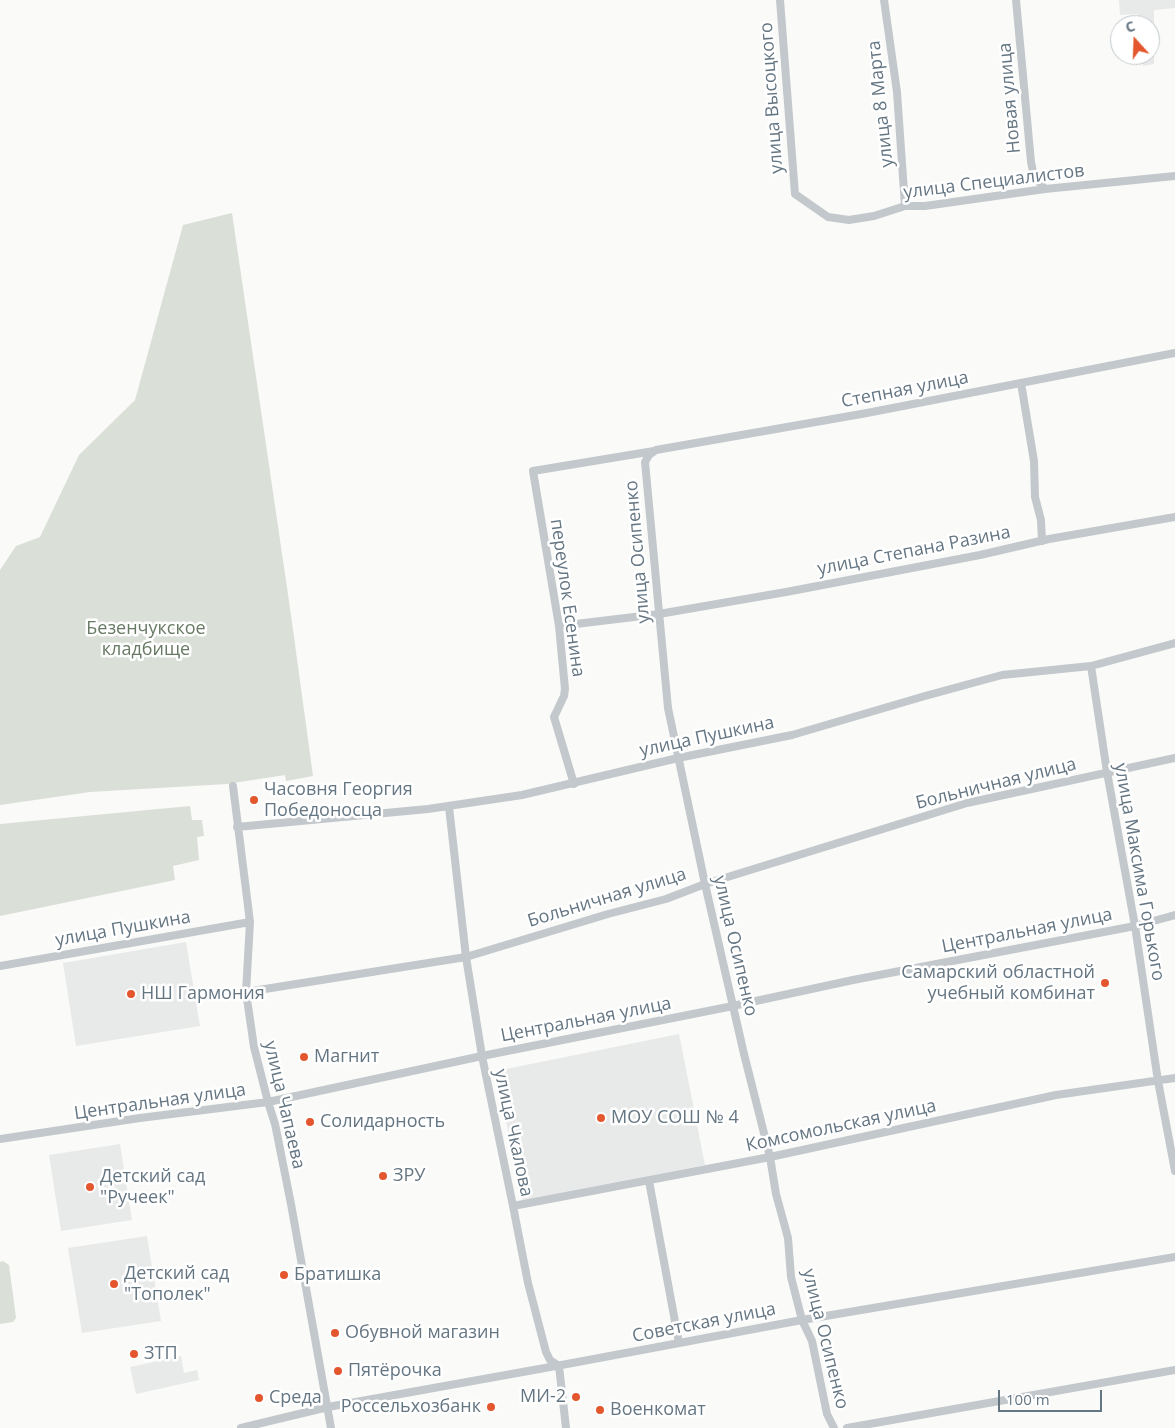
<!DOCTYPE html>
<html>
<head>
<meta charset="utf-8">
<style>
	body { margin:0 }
	#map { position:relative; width:1175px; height:1428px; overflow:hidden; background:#fafaf8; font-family:"Open Sans",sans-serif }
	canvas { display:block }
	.north { position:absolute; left:1110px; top:15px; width:50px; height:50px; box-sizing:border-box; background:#fff; border:1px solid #c1c8cd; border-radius:50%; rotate:340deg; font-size:14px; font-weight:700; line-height:20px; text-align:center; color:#657683 }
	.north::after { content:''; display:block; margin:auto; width:18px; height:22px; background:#e4572e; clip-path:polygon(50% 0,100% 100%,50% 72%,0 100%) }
	.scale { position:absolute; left:998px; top:1390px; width:104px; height:22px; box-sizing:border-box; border:2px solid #657683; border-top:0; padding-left:6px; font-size:15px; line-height:18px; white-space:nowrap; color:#657683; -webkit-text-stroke:4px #fff; paint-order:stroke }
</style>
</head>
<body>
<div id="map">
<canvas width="1175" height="1428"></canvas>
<div class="north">С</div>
<div class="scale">100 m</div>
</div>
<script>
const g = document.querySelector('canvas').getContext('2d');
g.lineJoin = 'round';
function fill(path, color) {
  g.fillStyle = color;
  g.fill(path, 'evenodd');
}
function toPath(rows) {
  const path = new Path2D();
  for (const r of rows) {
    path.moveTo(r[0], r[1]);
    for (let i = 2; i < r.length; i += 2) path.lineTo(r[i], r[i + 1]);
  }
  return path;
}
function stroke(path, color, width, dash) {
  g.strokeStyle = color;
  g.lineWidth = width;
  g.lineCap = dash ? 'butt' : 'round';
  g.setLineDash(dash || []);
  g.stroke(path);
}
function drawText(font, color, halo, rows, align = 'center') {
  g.font = font + ' "Open Sans",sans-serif';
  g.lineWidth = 5;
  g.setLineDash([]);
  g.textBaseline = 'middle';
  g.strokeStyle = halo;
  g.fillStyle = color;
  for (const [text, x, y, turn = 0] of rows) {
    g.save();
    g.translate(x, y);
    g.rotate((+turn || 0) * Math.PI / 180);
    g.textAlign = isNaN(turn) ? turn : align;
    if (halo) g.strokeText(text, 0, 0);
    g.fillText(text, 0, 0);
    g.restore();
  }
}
fill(toPath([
	[1119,0,1175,0,1175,8,1154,10,1154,64,1143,66,1142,55,1150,55,1150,25,1139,25,1138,14,1120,15],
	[186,942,200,1026,76,1046,63,963],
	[679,1034,705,1165,522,1200,496,1071],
	[120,1144,132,1220,61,1231,49,1155],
	[147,1236,161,1321,82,1333,68,1248],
	[181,1356,184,1373,197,1370,199,1380,136,1394,130,1367]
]), '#e8e9e9');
fill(toPath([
	[232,213,291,615,313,776,286,781,285,775,227,784,90,792,0,805,0,570,16,546,40,537,79,455,135,400,183,225],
	[190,806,192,820,202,820,204,836,197,837,199,860,173,866,175,880,0,916,0,824],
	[3,1261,9,1265,16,1318,13,1322,0,1324,0,1262]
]), '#dadfd7');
stroke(toPath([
	[780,0,795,194,828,217,849,220,874,216,905,206,925,206,1045,189,1175,176],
	[884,0,897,92,905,206],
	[1016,0,1031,162,1034,176,1045,189],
	[1021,383,1034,461,1035,497,1041,520,1042,541],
	[559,626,659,614,786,592,980,555,1049,539,1175,517],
	[1091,666,1107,772,1135,926,1158,1081,1175,1171],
	[574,784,554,717,564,696,565,689,559,626,533,471,654,451],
	[233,786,250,922,246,992,254,1047,268,1102,275,1124,291,1204,331,1428],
	[449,807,466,957,482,1056,513,1206,528,1283,546,1352,550,1360,559,1366,566,1428],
	[237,827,428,809,522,795,678,758,792,735,925,696,1002,675,1091,666,1175,643],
	[0,966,250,922],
	[246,992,466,957,608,914,666,899,705,884,967,803,1175,758],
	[0,1139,140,1118,268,1102,482,1056,728,1007,853,980,1135,926,1175,915],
	[649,1181,679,1343],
	[513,1206,770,1157,1056,1095,1175,1078],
	[241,1428,328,1407,567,1364,802,1320,1175,1257],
	[834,1428,827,1414,812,1341,802,1320,791,1277,788,1238,776,1194,770,1157,744,1054,705,884,668,708,645,462,649,455,656,450,867,413,1175,353],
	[847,1428,1175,1370]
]), '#c3c8cc', 8);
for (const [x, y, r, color] of [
	[254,800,5,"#e4572e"],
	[1105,983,5,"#e4572e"],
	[131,994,5,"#e4572e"],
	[304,1057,5,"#e4572e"],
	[601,1118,5,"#e4572e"],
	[310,1122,5,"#e4572e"],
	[383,1176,5,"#e4572e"],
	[90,1187,5,"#e4572e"],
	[284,1275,5,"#e4572e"],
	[114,1284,5,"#e4572e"],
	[335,1333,5,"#e4572e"],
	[134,1354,5,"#e4572e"],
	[338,1371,5,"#e4572e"],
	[576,1397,5,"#e4572e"],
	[259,1398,5,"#e4572e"],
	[491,1407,5,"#e4572e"],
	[600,1410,5,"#e4572e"]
]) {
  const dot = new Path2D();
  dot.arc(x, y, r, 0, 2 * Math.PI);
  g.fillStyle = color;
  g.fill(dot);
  stroke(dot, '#fff', 2);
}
drawText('18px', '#657683', '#fff', [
	["улица Высоцкого",772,98,-94],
	["Новая улица",1010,98,-95],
	["улица 8 Марта",881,104,-96],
	["улица Специалистов",994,182,-7],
	["Степная улица",905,390,-11],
	["улица Степана Разина",914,551,-11],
	["улица Осипенко",638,552,-95],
	["переулок Есенина",567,598,82],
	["улица Пушкина",707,737,-12],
	["Больничная улица",996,784,-14],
	["улица Максима Горького",1139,872,80],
	["Больничная улица",607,898,-17],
	["улица Пушкина",123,929,-10],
	["Центральная улица",1027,931,-11],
	["улица Осипенко",735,946,77],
	["Центральная улица",586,1020,-11],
	["Центральная улица",160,1102,-8],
	["улица Чапаева",284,1105,77],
	["Комсомольская улица",841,1126,-12],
	["улица Чкалова",513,1133,78],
	["Советская улица",704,1323,-11],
	["улица Осипенко",825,1339,76]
]);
drawText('18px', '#687a64', '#fff', [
	["Безенчукское",146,629],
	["кладбище",146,650]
]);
drawText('18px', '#657683', '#fff', [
	["Часовня Георгия",264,790],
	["Победоносца",264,811],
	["Самарский областной",1095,973,"right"],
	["учебный комбинат",1095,994,"right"],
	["НШ Гармония",141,994],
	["Магнит",314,1057],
	["МОУ СОШ № 4",611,1118],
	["Солидарность",320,1122],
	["ЗРУ",393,1176],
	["Детский сад",100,1177],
	["\"Ручеек\"",100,1198],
	["Детский сад",124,1274],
	["\"Тополек\"",124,1295],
	["Братишка",294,1275],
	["Обувной магазин",345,1333],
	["ЗТП",144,1354],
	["Пятёрочка",348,1371],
	["МИ-2",566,1397,"right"],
	["Среда",269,1398],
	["Россельхозбанк",481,1407,"right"],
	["Военкомат",610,1410]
], 'left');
</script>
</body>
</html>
